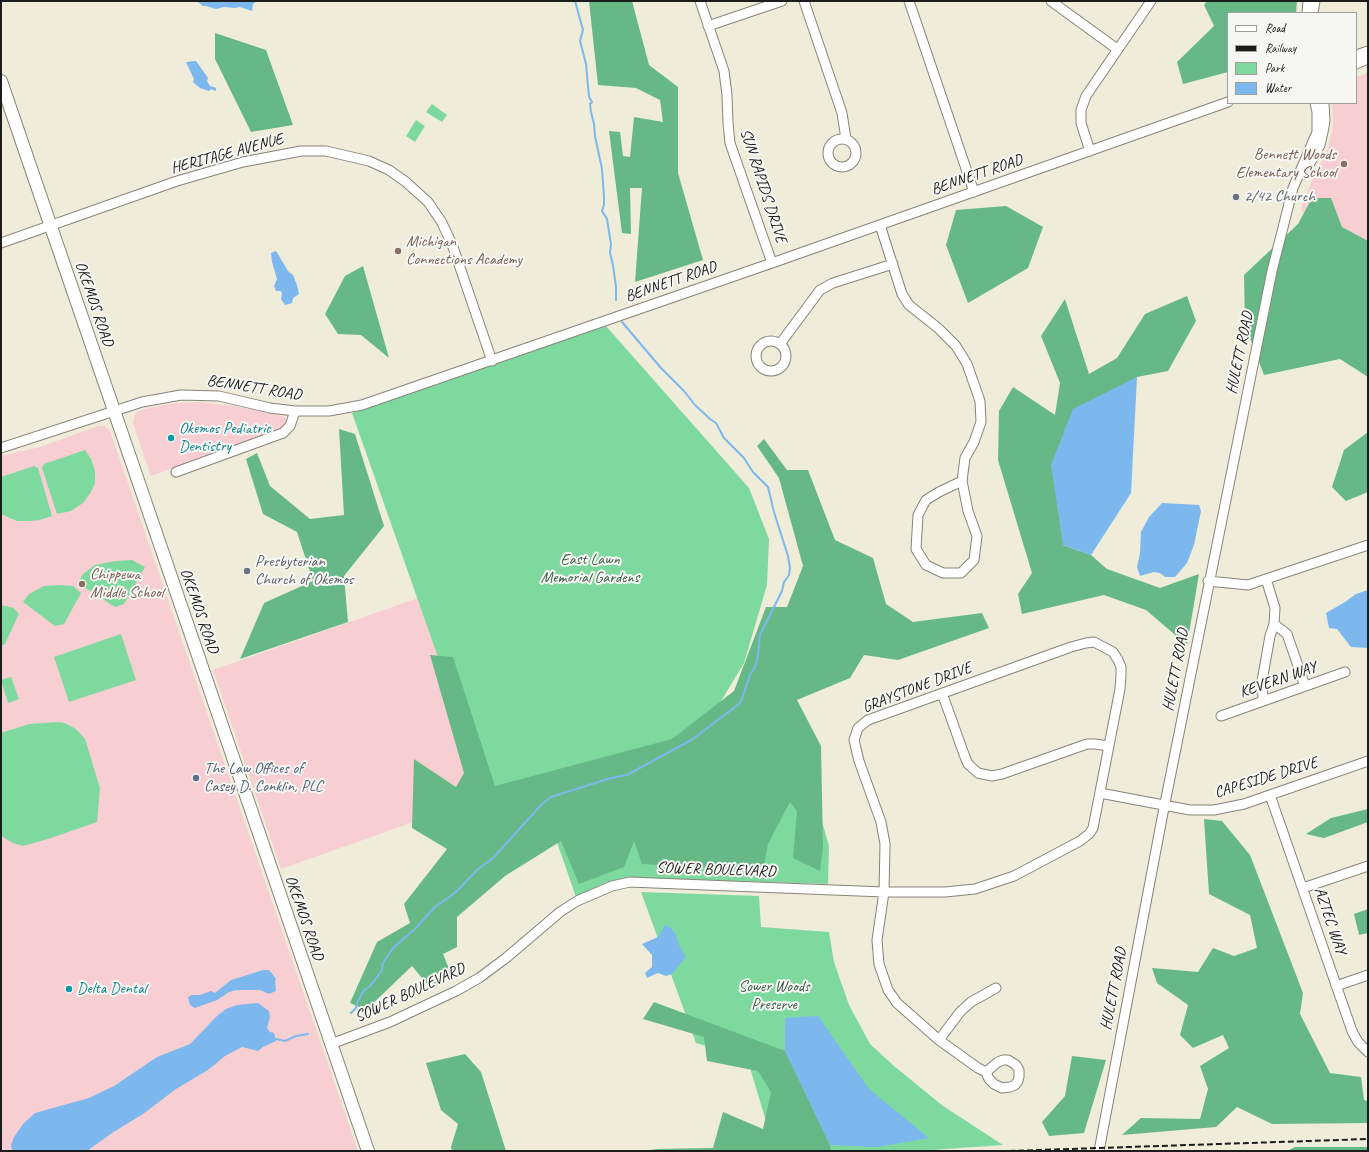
<!DOCTYPE html>
<html>
<head>
<meta charset="utf-8">
<style>
	body { margin:0 }
	#map { position:relative; width:1369px; height:1152px; overflow:hidden; background:#efecd9; font-family:Caveat,sans-serif }
	canvas { display:block }
	.frame { position:absolute; inset:0; border:2px solid #1c1c1c; pointer-events:none }
	.legend { position:absolute; left:1227px; top:12px; width:130px; height:92px; box-sizing:border-box; background:#f6f6f2; border:1px solid #9f9f9c; margin:0; padding:5px 7px; list-style:none; font-size:12px; color:#1c1c1c }
	.legend li { display:flex; align-items:center; gap:8px; height:20px }
	.legend b { width:20px; border:1px solid #9f9f9c }
</style>
</head>
<body>
<div id="map">
<canvas width="1369" height="1152"></canvas>
<div class="frame"></div>
<ul class="legend">
<li><b style="height:5px;background:#fff"></b>Road</li>
<li><b style="height:5px;background:#1c1c1c"></b>Railway</li>
<li><b style="height:11px;background:#7ed99f"></b>Park</li>
<li><b style="height:11px;background:#7cb8ee"></b>Water</li>
</ul>
</div>
<script>
const g = document.querySelector('canvas').getContext('2d');
g.lineJoin = 'round';
function fill(path, color) {
  g.fillStyle = color;
  g.fill(path, 'evenodd');
}
function toPath(rows) {
  const path = new Path2D();
  for (const r of rows) {
    if (r.length === 3) {
      path.moveTo(r[0] + r[2], r[1]);
      path.arc(r[0], r[1], r[2], 0, 2 * Math.PI);
      continue;
    }
    path.moveTo(r[0], r[1]);
    for (let i = 2; i < r.length; i += 2) path.lineTo(r[i], r[i + 1]);
  }
  return path;
}
function stroke(path, color, width, dash) {
  g.strokeStyle = color;
  g.lineWidth = width;
  g.lineCap = dash ? 'butt' : 'round';
  g.setLineDash(dash || []);
  g.stroke(path);
}
function drawText(font, color, halo, rows, align = 'center') {
  g.font = font + ' Caveat,sans-serif';
  g.lineWidth = 4;
  g.setLineDash([]);
  g.textBaseline = 'middle';
  g.strokeStyle = halo;
  g.fillStyle = color;
  for (const [text, x, y, turn = 0] of rows) {
    g.save();
    g.translate(x, y);
    g.rotate((+turn || 0) * Math.PI / 180);
    g.textAlign = isNaN(turn) ? turn : align;
    if (halo) g.strokeText(text, 0, 0);
    g.fillText(text, 0, 0);
    g.restore();
  }
}
fill(toPath([
	[1368,73,1368,252,1306,225,1301,208,1311,183,1329,146,1333,124,1332,103,1356,103,1356,77],
	[200,402,234,406,280,415,286,418,287,423,285,427,269,434,151,476,133,423,135,414,139,411,153,407,176,403],
	[98,426,105,426,110,431,358,1151,1,1151,1,456,40,447],
	[418,598,487,796,281,869,213,670]
]), '#f7cfd2');
fill(toPath([
	[432,104,447,115,442,122,426,112],
	[416,120,425,126,415,142,406,136],
	[606,326,749,488,769,539,767,585,744,663,712,716,788,704,829,846,828,884,628,878,607,882,576,897,535,779,487,796,352,413],
	[85,450,91,459,95,471,95,483,91,492,83,503,71,511,57,514,42,468,44,464],
	[34,466,38,468,52,516,40,520,29,521,17,521,3,515,1,513,1,477],
	[132,560,145,567,124,604,115,607,78,583,83,574,95,565,115,561],
	[60,585,73,586,81,593,64,624,55,626,23,602,29,594,44,586],
	[1,605,14,608,19,614,5,644,1,646],
	[121,634,136,680,69,702,54,657],
	[11,677,19,699,8,703,1,680],
	[59,722,65,723,76,729,85,739,100,788,97,822,48,839,23,846,13,843,1,836,1,733,29,724],
	[641,892,759,896,761,927,829,932,834,962,849,1005,870,1044,894,1066,943,1106,1003,1145,918,1151,775,1151,747,1058,696,1043]
]), '#7ed99f');
fill(toPath([
	[589,1,632,1,649,65,678,87,678,173,703,260,635,282,642,188,630,188,631,234,622,233,609,131,620,132,623,156,630,157,634,117,663,122,660,100,636,88,598,85],
	[1207,1,1297,1,1296,13,1228,13,1228,72,1183,84,1177,62,1214,26,1204,5],
	[215,33,266,50,293,125,251,132,215,59],
	[1312,198,1331,198,1342,227,1368,241,1368,377,1340,359,1264,375,1245,325,1244,275,1298,224],
	[1006,206,1043,227,1028,268,968,303,946,245,956,210],
	[363,266,389,358,361,335,338,334,325,314,345,276],
	[1187,296,1196,321,1168,371,1137,377,1063,545,1091,555,1107,569,1160,588,1199,574,1187,645,1146,610,1104,595,1022,614,1018,594,1032,573,998,460,999,411,1013,387,1055,415,1060,383,1041,336,1065,299,1089,374,1117,358,1145,314],
	[339,429,355,434,384,526,344,576,348,622,240,659,264,603,313,581,297,532,263,514,246,459,257,453,270,486,310,519,344,515],
	[1368,432,1368,492,1346,501,1332,487,1344,450],
	[764,439,787,470,808,470,835,540,873,558,886,604,913,622,982,613,989,628,898,660,864,655,850,678,797,700,821,746,823,847,820,871,793,858,797,811,790,802,768,844,763,871,642,864,634,841,624,867,579,884,561,841,505,876,457,917,457,947,443,954,452,976,431,989,412,966,366,1010,350,1003,377,942,410,923,404,904,447,849,412,828,414,759,456,787,464,773,430,655,453,657,495,786,672,739,734,691,766,607,787,607,803,566,779,478,757,446],
	[1368,809,1368,822,1324,838,1306,834,1331,818],
	[1204,819,1222,821,1250,855,1303,993,1300,1014,1330,1073,1361,1077,1364,1100,1368,1101,1368,1123,1272,1124,1237,1107,1216,1127,1122,1135,1141,1118,1200,1119,1208,1089,1200,1066,1229,1048,1223,1035,1193,1048,1180,1035,1188,1005,1157,983,1152,968,1198,972,1213,948,1234,956,1257,948,1250,915,1209,894],
	[1368,909,1368,933,1359,935,1354,914],
	[654,1002,785,1051,830,1145,831,1151,644,1151,657,1149,713,1148,723,1112,763,1129,771,1092,758,1071,707,1061,704,1037,643,1019],
	[465,1054,481,1072,506,1151,452,1151,451,1147,458,1124,441,1110,426,1063],
	[1072,1056,1106,1060,1084,1133,1049,1136,1042,1122,1065,1096],
	[1295,1147,1368,1147,1368,1151,1287,1151]
]), '#66b986');
fill(toPath([
	[197,1,257,1,253,4,252,11,240,7,235,8,224,7,216,9,206,6,203,6],
	[196,61,208,78,207,81,210,86,216,88,216,91,211,89,209,91,200,88,193,82,194,79,186,62],
	[276,251,288,271,293,275,297,285,299,294,293,298,292,303,285,305,281,299,282,294,281,291,276,291,274,286,277,279,272,262,271,253],
	[1137,377,1131,493,1091,555,1063,545,1051,465,1073,409],
	[1162,503,1199,505,1201,511,1194,545,1187,563,1175,577,1165,577,1160,573,1154,572,1140,576,1137,567,1140,553,1141,532,1149,517],
	[1368,590,1368,648,1351,647,1337,629,1329,628,1326,613,1345,602,1356,594],
	[665,925,671,928,676,935,679,945,686,957,672,974,666,976,658,973,647,978,645,973,652,967,652,955,642,944,658,937],
	[263,970,268,970,271,972,276,979,275,981,276,991,269,994,260,990,237,990,229,992,217,1000,195,1008,190,1005,188,997,192,995,200,995,211,991,215,993,231,980],
	[258,1003,269,1011,270,1017,267,1028,270,1032,274,1033,276,1041,263,1047,258,1051,242,1047,225,1056,208,1070,176,1089,143,1114,112,1133,87,1151,13,1151,12,1150,11,1145,14,1137,23,1124,35,1113,89,1098,114,1086,157,1057,190,1044,217,1016,226,1009,237,1005],
	[818,1016,869,1089,929,1138,877,1147,830,1145,785,1051,785,1018]
]), '#7cb8ee');
stroke(toPath([
	[575,1,583,30,580,41,586,64,589,97,592,102,590,104,591,112,594,124,595,136,602,169,604,196,604,205,602,211,607,219,611,244,610,253,613,265,616,287,616,300],
	[351,1013,356,1008,357,1003,364,990,370,986,375,980,382,970,383,963,393,948,416,928,435,907,456,892,477,870,493,858,542,804,551,797,611,778,627,775,693,739,739,704,742,699,750,675,755,667,758,656,760,635,782,591,784,582,789,575,790,568,788,556,774,512,768,487,753,472,744,458,724,438,716,423,710,419,695,405,684,391,661,368,622,322],
	[276,1039,285,1041,296,1036,308,1034]
]), '#7cb8ee', 2);
const minor = toPath([
	[700,1,724,71,727,95,728,123,730,143,772,263],
	[804,1,842,113,846,139],
	[909,1,974,192],
	[1051,1,1117,49],
	[1307,13,1308,1],
	[1313,13,1315,1],
	[708,26,782,1],
	[1356,55,1368,51],
	[1356,64,1368,59],
	[842,153,14],
	[1090,151,1081,123,1081,110,1086,96,1151,1],
	[1310,163,1320,145,1323,132,1325,121,1324,103],
	[880,225,902,294,909,305,938,328,956,346,967,364,980,401,981,422,974,442,965,458,962,481,968,511,977,536,974,560,961,573,943,573,926,565,916,549,918,515,926,500,939,492,962,481],
	[1,243,177,181,243,162,301,151,326,151,369,161,389,170,406,182,428,202,441,221,452,244,492,361],
	[771,356,15],
	[780,344,820,290,833,283,893,264],
	[1,448,142,402,181,395,219,396,270,408,295,411,329,411,362,405,772,263,1228,102],
	[176,472,283,433,290,426,295,411],
	[1266,579,1275,608,1274,624,1287,634,1305,686],
	[1208,581,1248,585,1368,545],
	[942,693,965,757,968,764,978,773,992,776,1002,774,1087,744,1095,744,1109,746],
	[1263,701,1262,681,1270,636,1274,624],
	[1221,716,1345,672],
	[1100,793,1190,810,1214,810,1244,804,1368,761],
	[1270,795,1352,1031,1358,1042,1368,1052],
	[1303,888,1368,866],
	[1336,986,1368,975],
	[939,1040,960,1012,971,1002,996,988],
	[331,1044,390,1022,456,991,479,978,506,958,560,912,577,901,612,886,630,882,654,883,884,892,945,892,975,889,1014,876,1080,841,1089,834,1093,828,1120,689,1121,676,1121,667,1118,660,1113,652,1094,642,1086,643,1071,647,868,720,858,728,854,740,859,761,881,822,885,844,884,892,877,940,879,964,888,990,897,1003,939,1040,978,1068,986,1072,989,1079,994,1084,1002,1088,1010,1087,1015,1085,1018,1081,1019,1077,1019,1070,1016,1065,1008,1060,1003,1060,998,1062,986,1072],
	[1099,1151,1163,813,1272,271,1293,188,1317,132,1317,112,1315,103]
]);
const major = toPath([
	[1,81,368,1151]
]);
stroke(minor, '#86847a', 11);
stroke(major, '#86847a', 14);
stroke(minor, '#fff', 9);
stroke(major, '#fff', 12);
stroke(toPath([
	[1009,1151,1368,1139]
]), '#1c1c1c', 2, [6, 3]);
for (const [x, y, r, color] of [
	[1344,164,4,"#8d6e63"],
	[1236,197,4,"#6b7280"],
	[398,251,4,"#8d6e63"],
	[171,438,4,"#0f9aa8"],
	[247,571,4,"#6b7280"],
	[82,584,4,"#8d6e63"],
	[196,778,4,"#5c6f8a"],
	[69,989,4,"#0f9aa8"]
]) {
  const dot = new Path2D();
  dot.arc(x, y, r, 0, 2 * Math.PI);
  g.fillStyle = color;
  g.fill(dot);
  stroke(dot, '#f6f6f2', 1.5);
}
drawText('16px', '#1c1c1c', '#f6f6f2', [
	["HERITAGE AVENUE",227,154,-15],
	["BENNETT ROAD",977,175,-19],
	["SUN RAPIDS DRIVE",763,186,72],
	["BENNETT ROAD",671,282,-19],
	["OKEMOS ROAD",94,304,71],
	["HULETT ROAD",1240,353,-78],
	["BENNETT ROAD",254,388,9],
	["OKEMOS ROAD",199,611,71],
	["HULETT ROAD",1176,670,-79],
	["KEVERN WAY",1278,680,-19],
	["GRAYSTONE DRIVE",917,688,-21],
	["CAPESIDE DRIVE",1266,778,-17],
	["SOWER BOULEVARD",716,870,2],
	["OKEMOS ROAD",304,918,71],
	["AZTEC WAY",1330,921,71],
	["HULETT ROAD",1114,989,-79],
	["SOWER BOULEVARD",410,993,-25]
]);
drawText('16px', '#785e54', '#f6f6f2', [
	["Bennett Woods",1336,155,"right"],
	["Elementary School",1336,173,"right"],
	["Michigan",406,242],
	["Connections Academy",406,260],
	["Chippewa",90,575],
	["Middle School",90,593]
], 'left');
drawText('16px', '#5b616d', '#f6f6f2', [
	["2/42 Church",1244,197],
	["Presbyterian",255,562],
	["Church of Okemos",255,580]
], 'left');
drawText('16px', '#0d838f', '#f6f6f2', [
	["Okemos Pediatric",179,429],
	["Dentistry",179,447],
	["Delta Dental",77,989]
], 'left');
drawText('16px', '#3e5e4a', '#f6f6f2', [
	["East Lawn",590,560],
	["Memorial Gardens",590,578],
	["Sower Woods",774,987],
	["Preserve",774,1005]
]);
drawText('16px', '#4e5e75', '#f6f6f2', [
	["The Law Offices of",204,769],
	["Casey D. Conklin, PLC",204,787]
], 'left');
</script>
</body>
</html>
